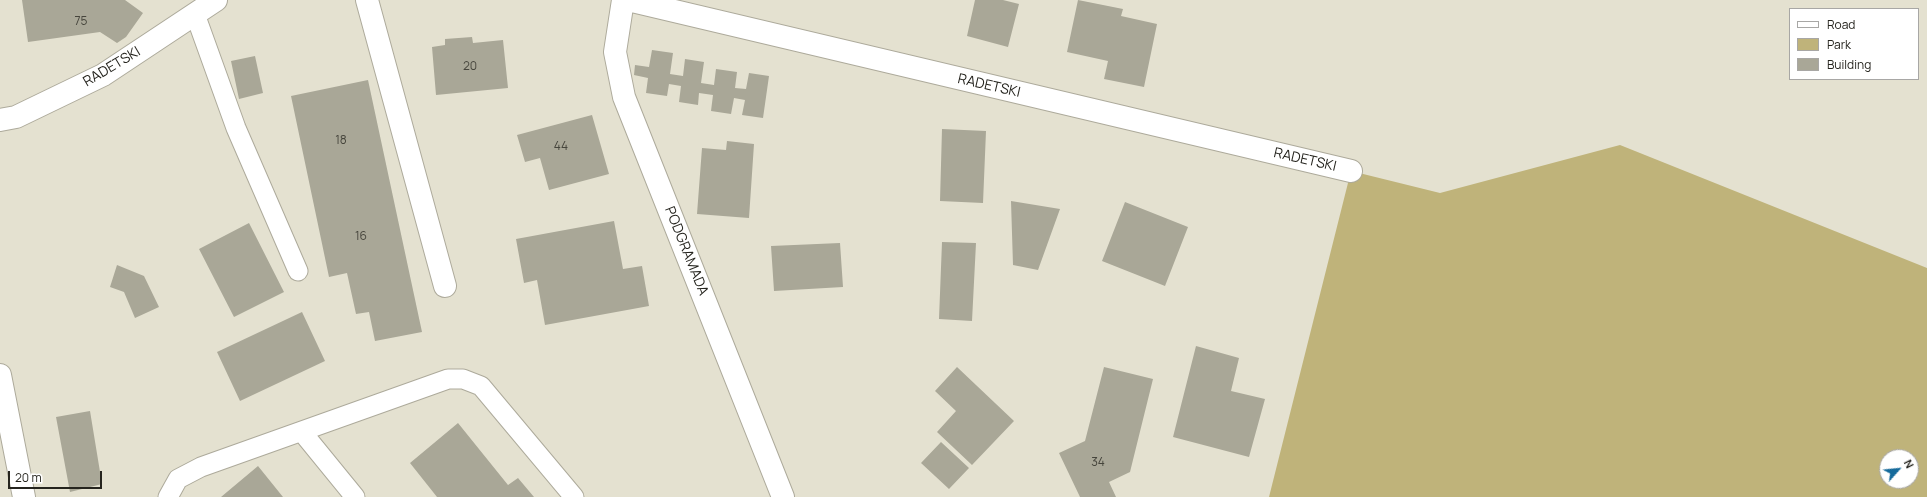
<!DOCTYPE html>
<html>
<head>
<meta charset="utf-8">
<style>
	body { margin:0 }
	#map { position:relative; width:1927px; height:497px; overflow:hidden; background:#e4e1d0; font-family:Manrope,sans-serif }
	canvas { display:block }
	.legend { position:absolute; left:1789px; top:8px; width:130px; height:72px; box-sizing:border-box; background:#fff; border:1px solid #a8a7a5; margin:0; padding:5px 7px; list-style:none; font-size:12px; color:#25241e }
	.legend li { display:flex; align-items:center; gap:8px; height:20px }
	.legend b { width:20px; border:1px solid #a8a7a5 }
	.north { position:absolute; left:1879px; top:449px; width:40px; height:40px; box-sizing:border-box; background:#fff; border:1px solid #a8a7a5; border-radius:50%; rotate:63deg; font-size:11px; font-weight:700; line-height:16px; text-align:center; color:#25241e }
	.north::after { content:''; display:block; margin:auto; width:14px; height:18px; background:#156a9b; clip-path:polygon(50% 0,100% 100%,50% 72%,0 100%) }
	.scale { position:absolute; left:8px; top:471px; width:94px; height:18px; box-sizing:border-box; border:2px solid #25241e; border-top:0; padding-left:5px; font-size:12px; line-height:14px; white-space:nowrap; color:#25241e; -webkit-text-stroke:3px #fff; paint-order:stroke }
</style>
</head>
<body>
<div id="map">
<canvas width="1927" height="497"></canvas>
<ul class="legend">
<li><b style="height:5px;background:#fff"></b>Road</li>
<li><b style="height:11px;background:#bfb37a"></b>Park</li>
<li><b style="height:11px;background:#a9a797"></b>Building</li>
</ul>
<div class="north">N</div>
<div class="scale">20 m</div>
</div>
<script>
const g = document.querySelector('canvas').getContext('2d');
g.lineJoin = 'round';
function fill(path, color) {
  g.fillStyle = color;
  g.fill(path, 'evenodd');
}
function toPath(rows) {
  const path = new Path2D();
  for (const r of rows) {
    path.moveTo(r[0], r[1]);
    for (let i = 2; i < r.length; i += 2) path.lineTo(r[i], r[i + 1]);
  }
  return path;
}
function stroke(path, color, width, dash) {
  g.strokeStyle = color;
  g.lineWidth = width;
  g.lineCap = dash ? 'butt' : 'round';
  g.setLineDash(dash || []);
  g.stroke(path);
}
function drawText(font, color, halo, rows, align = 'center') {
  g.font = font + ' Manrope,sans-serif';
  g.lineWidth = 3;
  g.setLineDash([]);
  g.textBaseline = 'middle';
  g.strokeStyle = halo;
  g.fillStyle = color;
  for (const [text, x, y, turn = 0] of rows) {
    g.save();
    g.translate(x, y);
    g.rotate((+turn || 0) * Math.PI / 180);
    g.textAlign = isNaN(turn) ? turn : align;
    if (halo) g.strokeText(text, 0, 0);
    g.fillText(text, 0, 0);
    g.restore();
  }
}
fill(toPath([
	[1620,145,1927,268,1927,497,1269,497,1351,171,1440,193],
	[1887,457,1911,457,1911,481,1887,481]
]), '#bfb37a');
fill(toPath([
	[22,0,125,0,143,13,126,37,117,43,100,32,28,42],
	[975,0,1003,0,1019,4,1008,47,967,36],
	[1078,0,1123,9,1121,16,1157,24,1144,87,1104,79,1108,61,1067,52],
	[472,37,473,43,503,40,508,88,436,95,432,47,445,45,445,39],
	[652,50,673,53,670,74,683,76,685,59,704,62,701,83,714,85,716,69,737,72,735,88,746,89,749,73,769,76,763,118,742,115,745,100,734,98,731,114,711,111,713,95,699,93,698,105,679,102,681,86,669,84,667,96,646,93,648,78,634,75,635,65,649,67],
	[255,56,263,93,239,99,231,61],
	[368,80,422,332,375,341,369,312,356,314,347,273,329,277,291,96],
	[592,115,609,174,549,190,540,158,525,162,517,135],
	[942,129,986,131,983,203,940,201],
	[727,141,754,144,749,218,697,214,702,148,726,150],
	[1011,201,1060,209,1038,270,1013,265],
	[1125,202,1188,227,1165,286,1102,261],
	[614,221,623,269,642,266,649,306,545,325,537,280,524,283,516,239],
	[249,223,284,292,234,317,199,249],
	[942,242,976,243,972,321,939,319],
	[840,243,843,287,774,291,771,246],
	[117,265,144,276,159,307,135,318,124,292,110,287],
	[302,312,325,361,240,401,217,352],
	[1196,346,1239,358,1231,391,1265,399,1249,457,1173,437],
	[957,367,1014,421,972,465,937,432,956,411,935,391],
	[1104,367,1153,379,1130,472,1109,482,1116,497,1080,497,1059,453,1085,441],
	[90,411,102,484,70,492,56,417],
	[458,423,508,485,518,478,534,497,437,497,410,463],
	[941,442,969,468,949,489,921,463],
	[258,466,283,497,221,497]
]), '#a9a797');
const lane = toPath([
	[195,14,236,128,298,271],
	[302,432,355,497],
	[168,497,178,479,201,467,448,379,463,379,481,386,574,497]
]);
const street = toPath([
	[367,0,445,286],
	[623,0,615,52,624,97,783,497],
	[628,0,1351,171],
	[0,120,16,117,103,75,216,0]
]);
const secondary = toPath([
	[0,375,24,497]
]);
stroke(lane, '#adaa9b', 21);
stroke(street, '#adaa9b', 24);
stroke(secondary, '#adaa9b', 24);
stroke(lane, '#fff', 19);
stroke(street, '#fff', 22);
stroke(secondary, '#fff', 22);
drawText('12px', '#46453c', null, [
	["75",81,22],
	["20",470,67],
	["18",341,141],
	["44",561,147],
	["16",361,237],
	["34",1098,463]
]);
drawText('14px', '#25241e', '#fff', [
	["RADETSKI",112,67,-31],
	["RADETSKI",989,86,13],
	["RADETSKI",1305,160,13],
	["PODGRAMADA",686,251,68]
]);
</script>
</body>
</html>
